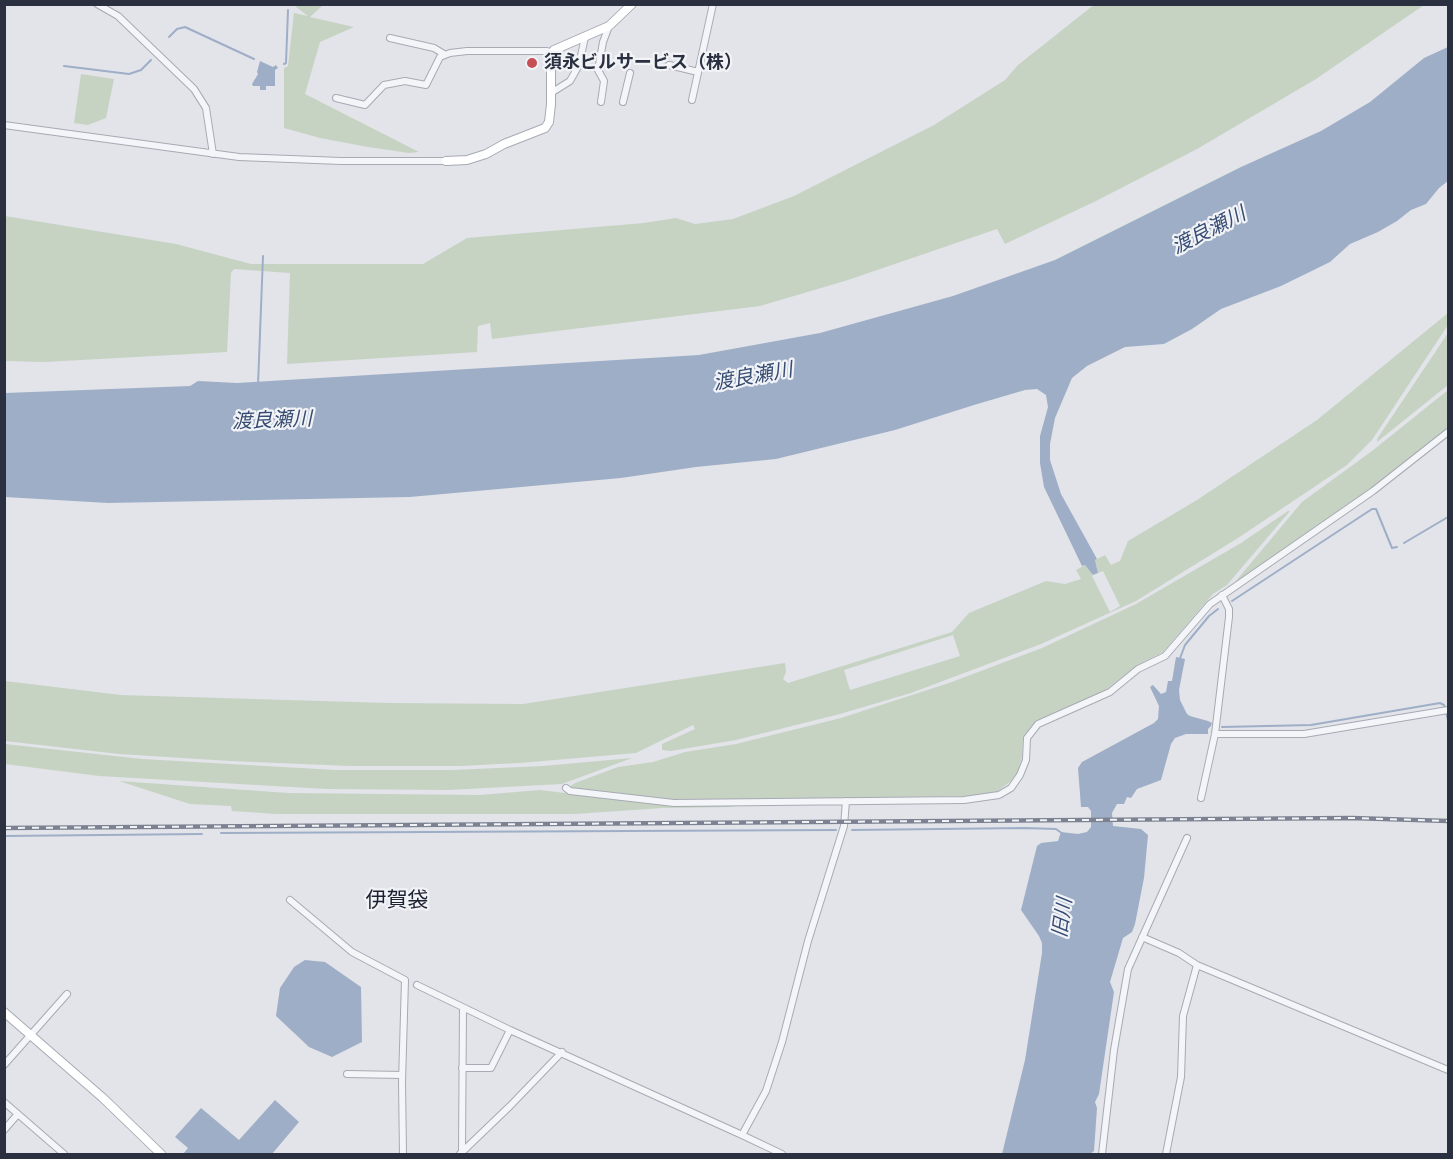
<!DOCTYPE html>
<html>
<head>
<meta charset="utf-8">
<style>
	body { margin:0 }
	#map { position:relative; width:1453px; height:1159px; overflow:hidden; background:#e2e4e9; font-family:Arial,sans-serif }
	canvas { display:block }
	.frame { position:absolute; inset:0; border:6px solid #2b3040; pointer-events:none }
</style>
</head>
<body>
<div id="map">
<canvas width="1453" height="1159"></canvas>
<div class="frame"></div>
</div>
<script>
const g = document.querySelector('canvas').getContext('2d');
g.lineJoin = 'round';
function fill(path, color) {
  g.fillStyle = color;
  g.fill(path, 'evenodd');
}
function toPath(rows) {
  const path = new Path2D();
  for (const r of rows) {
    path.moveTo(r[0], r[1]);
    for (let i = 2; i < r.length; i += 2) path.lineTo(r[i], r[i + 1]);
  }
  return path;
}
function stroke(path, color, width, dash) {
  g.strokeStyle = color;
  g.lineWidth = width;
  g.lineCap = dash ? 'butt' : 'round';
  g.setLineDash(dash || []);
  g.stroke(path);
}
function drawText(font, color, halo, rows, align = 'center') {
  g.font = font + ' Arial,"Noto Sans JP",sans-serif';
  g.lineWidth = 4.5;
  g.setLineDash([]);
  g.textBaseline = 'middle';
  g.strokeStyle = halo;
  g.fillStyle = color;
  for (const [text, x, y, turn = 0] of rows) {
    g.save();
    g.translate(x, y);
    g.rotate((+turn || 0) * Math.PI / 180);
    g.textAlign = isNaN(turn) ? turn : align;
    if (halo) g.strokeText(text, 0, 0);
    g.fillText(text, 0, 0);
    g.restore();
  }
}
fill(toPath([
	[1095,4,1424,5,1316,79,1197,149,1096,201,1005,244,997,229,848,280,760,306,492,339,490,323,478,326,477,352,287,364,290,273,234,269,231,273,227,352,45,362,5,361,5,216,176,244,251,264,423,264,467,238,644,223,676,218,695,224,733,219,794,196,934,125,1005,80,1018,65],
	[297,5,323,5,310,17,354,27,320,42,305,94,419,152,409,153,368,147,320,138,284,128,284,68,288,66,294,13,308,16,296,7],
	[81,74,114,79,106,118,88,125,74,123],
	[1448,313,1448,325,1372,440,1347,465,1238,538,1136,601,1041,644,911,693,840,714,736,740,671,751,662,750,662,744,695,729,693,725,636,753,520,763,460,766,350,766,230,761,119,754,5,741,5,681,121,695,388,703,523,704,785,663,786,672,783,679,788,683,952,632,969,613,1046,581,1065,584,1081,579,1076,570,1085,565,1093,575,1092,576,1110,612,1120,606,1103,571,1098,573,1095,560,1105,555,1111,565,1120,561,1128,541,1197,500,1317,420],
	[953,635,960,656,850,690,844,670],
	[1448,333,1448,385,1377,442,1377,439],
	[1448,390,1448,430,1376,485,1230,588,1302,502,1372,451],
	[1288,511,1290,511,1227,585,1213,594,1163,652,1138,665,1103,692,1037,720,1023,736,1022,757,1017,774,1011,781,995,793,975,796,669,800,616,793,572,789,569,787,575,783,618,767,653,762,685,752,736,744,841,718,949,683,1042,648,1136,604,1241,543],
	[5,744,142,759,336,770,452,770,543,766,632,758,562,784,448,790,326,789,99,776,5,764],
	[119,781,288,793,480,795,540,790,665,805,729,805,734,807,663,808,575,814,276,814,232,811,231,806,190,804]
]), '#c6d3c3');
fill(toPath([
	[1448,47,1448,181,1439,188,1426,204,1411,210,1397,221,1378,232,1350,244,1330,262,1281,286,1221,309,1192,329,1164,344,1125,347,1087,366,1072,378,1055,418,1050,444,1050,460,1061,494,1097,559,1095,560,1098,573,1093,575,1085,565,1082,566,1044,487,1040,463,1040,436,1048,407,1046,395,1037,389,1025,390,974,405,895,430,776,459,696,467,621,478,410,497,108,503,5,497,5,393,190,386,198,381,237,383,699,355,820,333,953,296,1055,260,1241,167,1321,131,1370,102,1424,58],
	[260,61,273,67,276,65,278,68,275,70,275,86,266,86,266,90,260,90,260,86,253,86,252,84,258,74,257,72],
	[1176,657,1185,659,1179,690,1180,700,1187,714,1190,716,1208,721,1212,723,1211,726,1208,729,1208,734,1186,734,1175,738,1171,744,1161,780,1137,789,1131,798,1127,797,1124,804,1117,804,1112,813,1113,826,1141,829,1148,835,1144,878,1135,924,1132,932,1123,938,1110,982,1114,992,1099,1094,1095,1102,1097,1108,1094,1151,1090,1154,1002,1154,1025,1060,1042,953,1042,943,1039,936,1021,910,1037,846,1041,843,1058,841,1061,832,1078,834,1087,832,1091,827,1091,811,1088,807,1081,807,1078,768,1082,762,1154,723,1158,719,1159,706,1150,687,1153,685,1161,694,1166,692,1168,681,1172,681],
	[305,960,325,962,361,987,362,1042,332,1057,309,1047,276,1016,280,988,294,967],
	[275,1100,299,1122,272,1154,183,1154,188,1148,175,1137,201,1108,239,1140]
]), '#9faec7');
stroke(toPath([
	[290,5,290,4],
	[169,37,177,29,185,27,254,59],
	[284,64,286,63,288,10],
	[64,66,129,74,141,70,151,60],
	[258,385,263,256],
	[1404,543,1448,517],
	[1232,601,1372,509,1376,509,1392,548,1397,547],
	[1179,661,1185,645,1209,616,1218,609],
	[1222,727,1311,725,1440,703,1444,705,1448,720],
	[852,830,1025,828,1056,829,1063,834],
	[221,833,836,830],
	[4,836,202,834]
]), '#9faec7', 2);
const street = toPath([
	[97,4,118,16,194,89,206,108,213,154],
	[390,38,434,48,444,54],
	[669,65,698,72],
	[551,93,570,81,579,65,585,37],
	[336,98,365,105,384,85,405,81,426,85,440,57,450,53,467,51,547,51,551,53],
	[692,100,713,4],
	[601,102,604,81,598,70,603,42,609,26],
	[623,102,630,73],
	[4,125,239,157,341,161,446,161],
	[1215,734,1304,734,1448,710],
	[566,788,570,791,674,803,964,800,999,795,1011,788,1020,775,1026,760,1027,738,1038,724,1110,692,1138,669,1165,656,1210,604,1373,491,1448,432],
	[1201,798,1215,734,1229,617,1229,609,1222,595],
	[290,900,352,952,405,980,402,1082,403,1154],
	[1142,937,1179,953,1197,965,1448,1070],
	[417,985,510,1030,742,1135,782,1154],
	[4,1065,67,994],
	[462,1068,491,1068,510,1030],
	[347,1074,402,1075],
	[4,1102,64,1154],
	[4,1130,18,1114],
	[742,1135,766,1091,782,1042,808,941,844,826,846,801],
	[463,1151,462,1149,463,1008],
	[460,1154,510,1106,562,1052],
	[1102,1154,1114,1050,1128,969,1187,838],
	[1166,1154,1181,1077,1183,1016,1197,965]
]);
const secondary = toPath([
	[446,161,467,160,486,154,504,144,545,128,549,122,551,104,551,53,554,50,609,26,632,4],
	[4,1012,103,1098,161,1154]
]);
stroke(street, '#a7aab3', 8);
stroke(secondary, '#a7aab3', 10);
stroke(street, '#f4f5f8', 6);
stroke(secondary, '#fff', 8);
const rail = toPath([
	[4,828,1352,818,1448,821]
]);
stroke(rail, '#7c8292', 4.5);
stroke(rail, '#f1f3f7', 2, [7]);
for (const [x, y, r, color] of [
	[532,63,6,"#c64f55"]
]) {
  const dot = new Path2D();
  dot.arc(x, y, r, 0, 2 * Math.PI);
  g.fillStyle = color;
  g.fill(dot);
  stroke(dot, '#f1f3f7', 2);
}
drawText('bold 18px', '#2b3040', '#f1f3f7', [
	["須永ビルサービス（株）",544,63]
], 'left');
drawText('italic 20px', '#374c72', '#f1f3f7', [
	["渡良瀬川",1209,231,-27],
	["渡良瀬川",753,377,-10],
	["渡良瀬川",272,421,-2],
	["旧川",1063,918,-82]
]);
drawText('21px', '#1d2231', '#f1f3f7', [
	["伊賀袋",397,901]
]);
</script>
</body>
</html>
